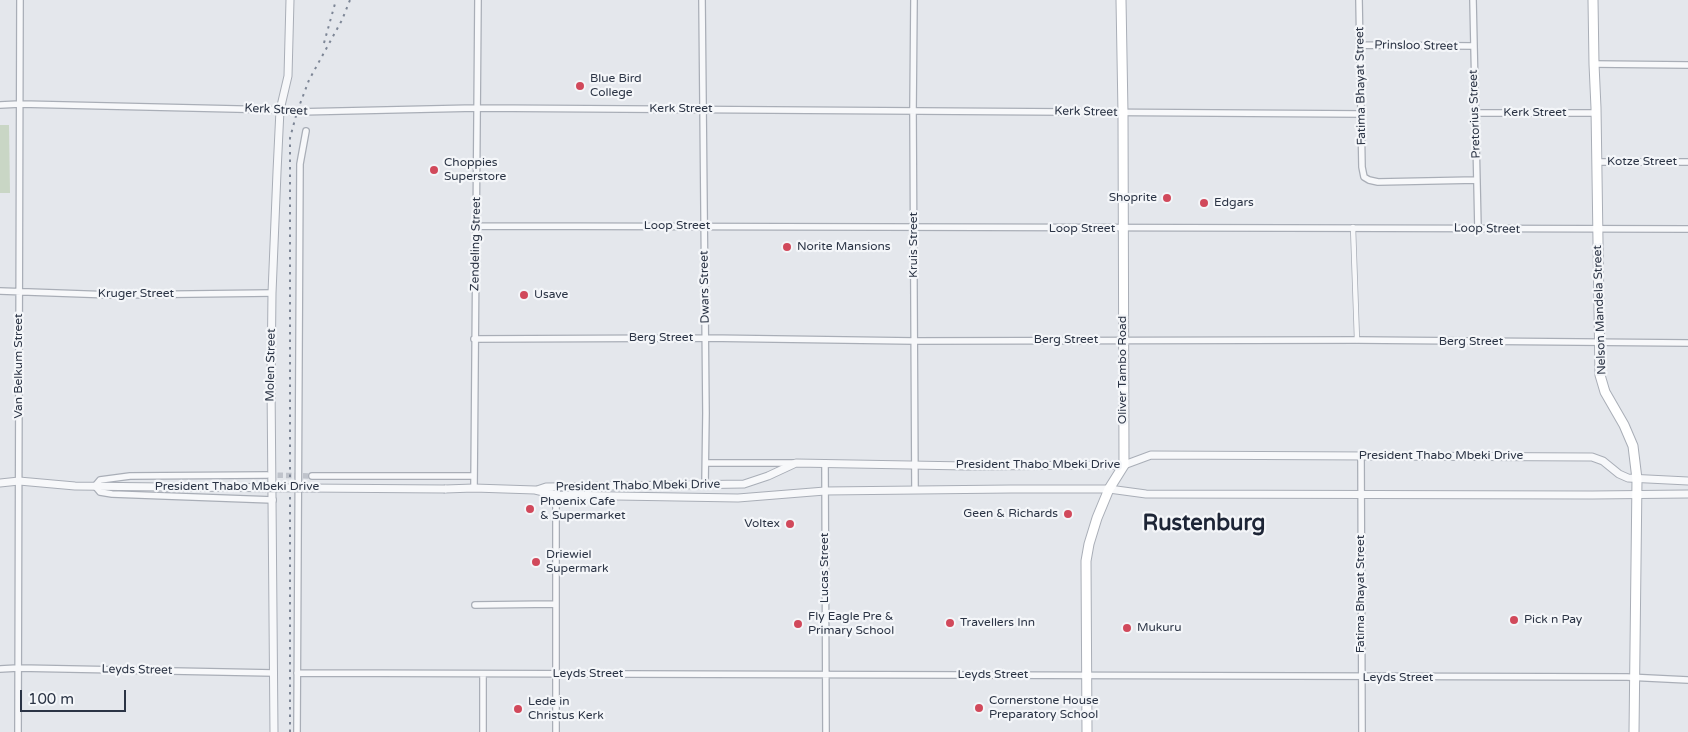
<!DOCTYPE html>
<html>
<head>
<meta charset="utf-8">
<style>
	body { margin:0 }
	#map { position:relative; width:1688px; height:732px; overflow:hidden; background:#e4e7ec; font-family:"Varela Round",sans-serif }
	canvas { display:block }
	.scale { position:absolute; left:20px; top:690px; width:106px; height:22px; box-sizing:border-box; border:2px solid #2b3445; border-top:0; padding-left:6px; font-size:15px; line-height:18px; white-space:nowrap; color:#2b3445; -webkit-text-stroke:4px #f4f6f9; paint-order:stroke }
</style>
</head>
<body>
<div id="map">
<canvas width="1688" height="732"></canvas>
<div class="scale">100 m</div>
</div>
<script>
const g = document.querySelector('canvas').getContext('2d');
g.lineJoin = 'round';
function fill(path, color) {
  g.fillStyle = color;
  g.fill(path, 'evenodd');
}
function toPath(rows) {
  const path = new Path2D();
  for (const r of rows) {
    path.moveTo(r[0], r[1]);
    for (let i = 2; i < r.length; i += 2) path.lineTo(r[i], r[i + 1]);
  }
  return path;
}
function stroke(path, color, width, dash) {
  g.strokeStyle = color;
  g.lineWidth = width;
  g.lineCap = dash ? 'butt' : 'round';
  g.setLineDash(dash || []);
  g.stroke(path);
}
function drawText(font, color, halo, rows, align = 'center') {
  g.font = font + ' "Varela Round",sans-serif';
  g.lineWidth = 4.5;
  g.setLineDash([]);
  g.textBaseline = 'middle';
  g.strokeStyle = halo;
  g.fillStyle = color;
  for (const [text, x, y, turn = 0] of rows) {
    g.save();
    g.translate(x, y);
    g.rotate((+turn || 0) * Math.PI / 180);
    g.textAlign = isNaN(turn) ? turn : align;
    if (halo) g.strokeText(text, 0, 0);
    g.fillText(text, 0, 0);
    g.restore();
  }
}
fill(toPath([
	[0,125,9,125,10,193,0,193]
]), '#c9d6c5');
stroke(toPath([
	[269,475,312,476]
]), '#bfc3cb', 5.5, [5.5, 3]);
const pedestrian = toPath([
	[1353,227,1357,340]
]);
const minor = toPath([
	[702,0,706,413,705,484],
	[914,0,913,110,915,490],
	[1359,0,1362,167,1364,177,1369,180,1378,182,1477,180],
	[1473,0,1478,229],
	[1359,45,1473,46],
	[1594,64,1688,65],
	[0,105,20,104,280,110,297,112,476,108,1362,114],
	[1475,113,1596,113],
	[1597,162,1688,162],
	[477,226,1688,229],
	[0,291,112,295,272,293],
	[474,339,705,338,914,341,1357,340,1688,343],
	[1361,455,1362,732],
	[706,463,794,463],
	[825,464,826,732],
	[267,475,130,476,100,480,95,486,100,492,112,494,273,500],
	[312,476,474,476],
	[474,488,478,0],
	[475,605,555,604],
	[0,669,18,668,274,673],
	[297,673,1627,677,1688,680],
	[18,732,20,0],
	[297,732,300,164,306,131],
	[483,732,483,674],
	[556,732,556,495,557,492]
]);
const tertiary = toPath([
	[0,483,19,481,75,486,166,487],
	[445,489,474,488,535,490,556,495,738,498,825,491,1011,489,1109,489,1146,494,1592,495,1688,494],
	[537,490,546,487,744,484,768,476,796,463,967,466,1124,465,1151,455,1592,457,1603,461,1619,474,1628,478,1688,481],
	[274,732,271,382,272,293,277,172,280,110,288,76,290,0]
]);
const secondary = toPath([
	[1593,0,1594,64,1596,108,1600,375,1605,392,1624,425,1633,446,1637,479,1634,732],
	[1087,732,1086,561,1089,544,1097,518,1109,489,1124,465,1123,113,1121,0]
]);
stroke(pedestrian, '#a9aeb7', 6);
stroke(minor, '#a9aeb7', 8);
stroke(tertiary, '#a9aeb7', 9);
stroke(secondary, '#a9aeb7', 11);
stroke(pedestrian, '#f7f8fa', 4.5);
stroke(minor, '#f7f8fa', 5.5);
stroke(tertiary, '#f7f8fa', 7);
stroke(secondary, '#fff', 9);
stroke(toPath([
	[324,43,336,0],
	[290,732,290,138,297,112,309,80,342,20,350,0]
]), '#7d8696', 2, [2.5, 5]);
const tertiaryBridge = toPath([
	[166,487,445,489]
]);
stroke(tertiaryBridge, '#a9aeb7', 9, []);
stroke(tertiaryBridge, '#f7f8fa', 7);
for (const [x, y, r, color] of [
	[580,86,5,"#d1495b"],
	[434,170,5,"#d1495b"],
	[1167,198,5,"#d1495b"],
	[1204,203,5,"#d1495b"],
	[787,247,5,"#d1495b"],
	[524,295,5,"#d1495b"],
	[530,509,5,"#d1495b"],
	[1068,514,5,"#d1495b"],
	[790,524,5,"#d1495b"],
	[536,562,5,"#d1495b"],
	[1514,620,5,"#d1495b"],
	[950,623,5,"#d1495b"],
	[798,624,5,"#d1495b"],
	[1127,628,5,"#d1495b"],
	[979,708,5,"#d1495b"],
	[518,709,5,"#d1495b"]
]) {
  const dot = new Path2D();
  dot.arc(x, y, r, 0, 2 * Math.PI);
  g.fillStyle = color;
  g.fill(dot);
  stroke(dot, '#f4f6f9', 2);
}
drawText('12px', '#2b3445', '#f4f6f9', [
	["Prinsloo Street",1416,46,1],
	["Fatima Bhayat Street",1361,86,-91],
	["Kerk Street",681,109],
	["Kerk Street",276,110,3],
	["Kerk Street",1086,112,1],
	["Kerk Street",1535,113],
	["Pretorius Street",1475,114,-92],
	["Kotze Street",1642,162],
	["Loop Street",677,226],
	["Loop Street",1082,229],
	["Loop Street",1487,229,1],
	["Zendeling Street",476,244,-89],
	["Kruis Street",914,245,-90],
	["Dwars Street",705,287,-91],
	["Kruger Street",136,294],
	["Nelson Mandela Street",1600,310,-92],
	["Berg Street",661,338],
	["Berg Street",1066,340],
	["Berg Street",1471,342],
	["Molen Street",271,365,-89],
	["Van Belkum Street",19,366,-90],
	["Oliver Tambo Road",1123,370,-90],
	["President Thabo Mbeki Drive",1441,456],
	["President Thabo Mbeki Drive",1038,465],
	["President Thabo Mbeki Drive",638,486,-1],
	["President Thabo Mbeki Drive",237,487],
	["Lucas Street",825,568,-90],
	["Fatima Bhayat Street",1361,594,-90],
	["Leyds Street",137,670,1],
	["Leyds Street",588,674],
	["Leyds Street",993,675],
	["Leyds Street",1398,678]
]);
drawText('12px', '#2b3445', '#f4f6f9', [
	["Blue Bird",590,79],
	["College",590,93],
	["Choppies",444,163],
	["Superstore",444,177],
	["Shoprite",1157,198,"right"],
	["Edgars",1214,203],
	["Norite Mansions",797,247],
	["Usave",534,295],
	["Phoenix Cafe",540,502],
	["& Supermarket",540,516],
	["Geen & Richards",1058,514,"right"],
	["Voltex",780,524,"right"],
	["Driewiel",546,555],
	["Supermark",546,569],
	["Fly Eagle Pre &",808,617],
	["Primary School",808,631],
	["Pick n Pay",1524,620],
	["Travellers Inn",960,623],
	["Mukuru",1137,628],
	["Cornerstone House",989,701],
	["Preparatory School",989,715],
	["Lede in",528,702],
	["Christus Kerk",528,716]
], 'left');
drawText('bold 22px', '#1d2536', '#f4f6f9', [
	["Rustenburg",1204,524]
]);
</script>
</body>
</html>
